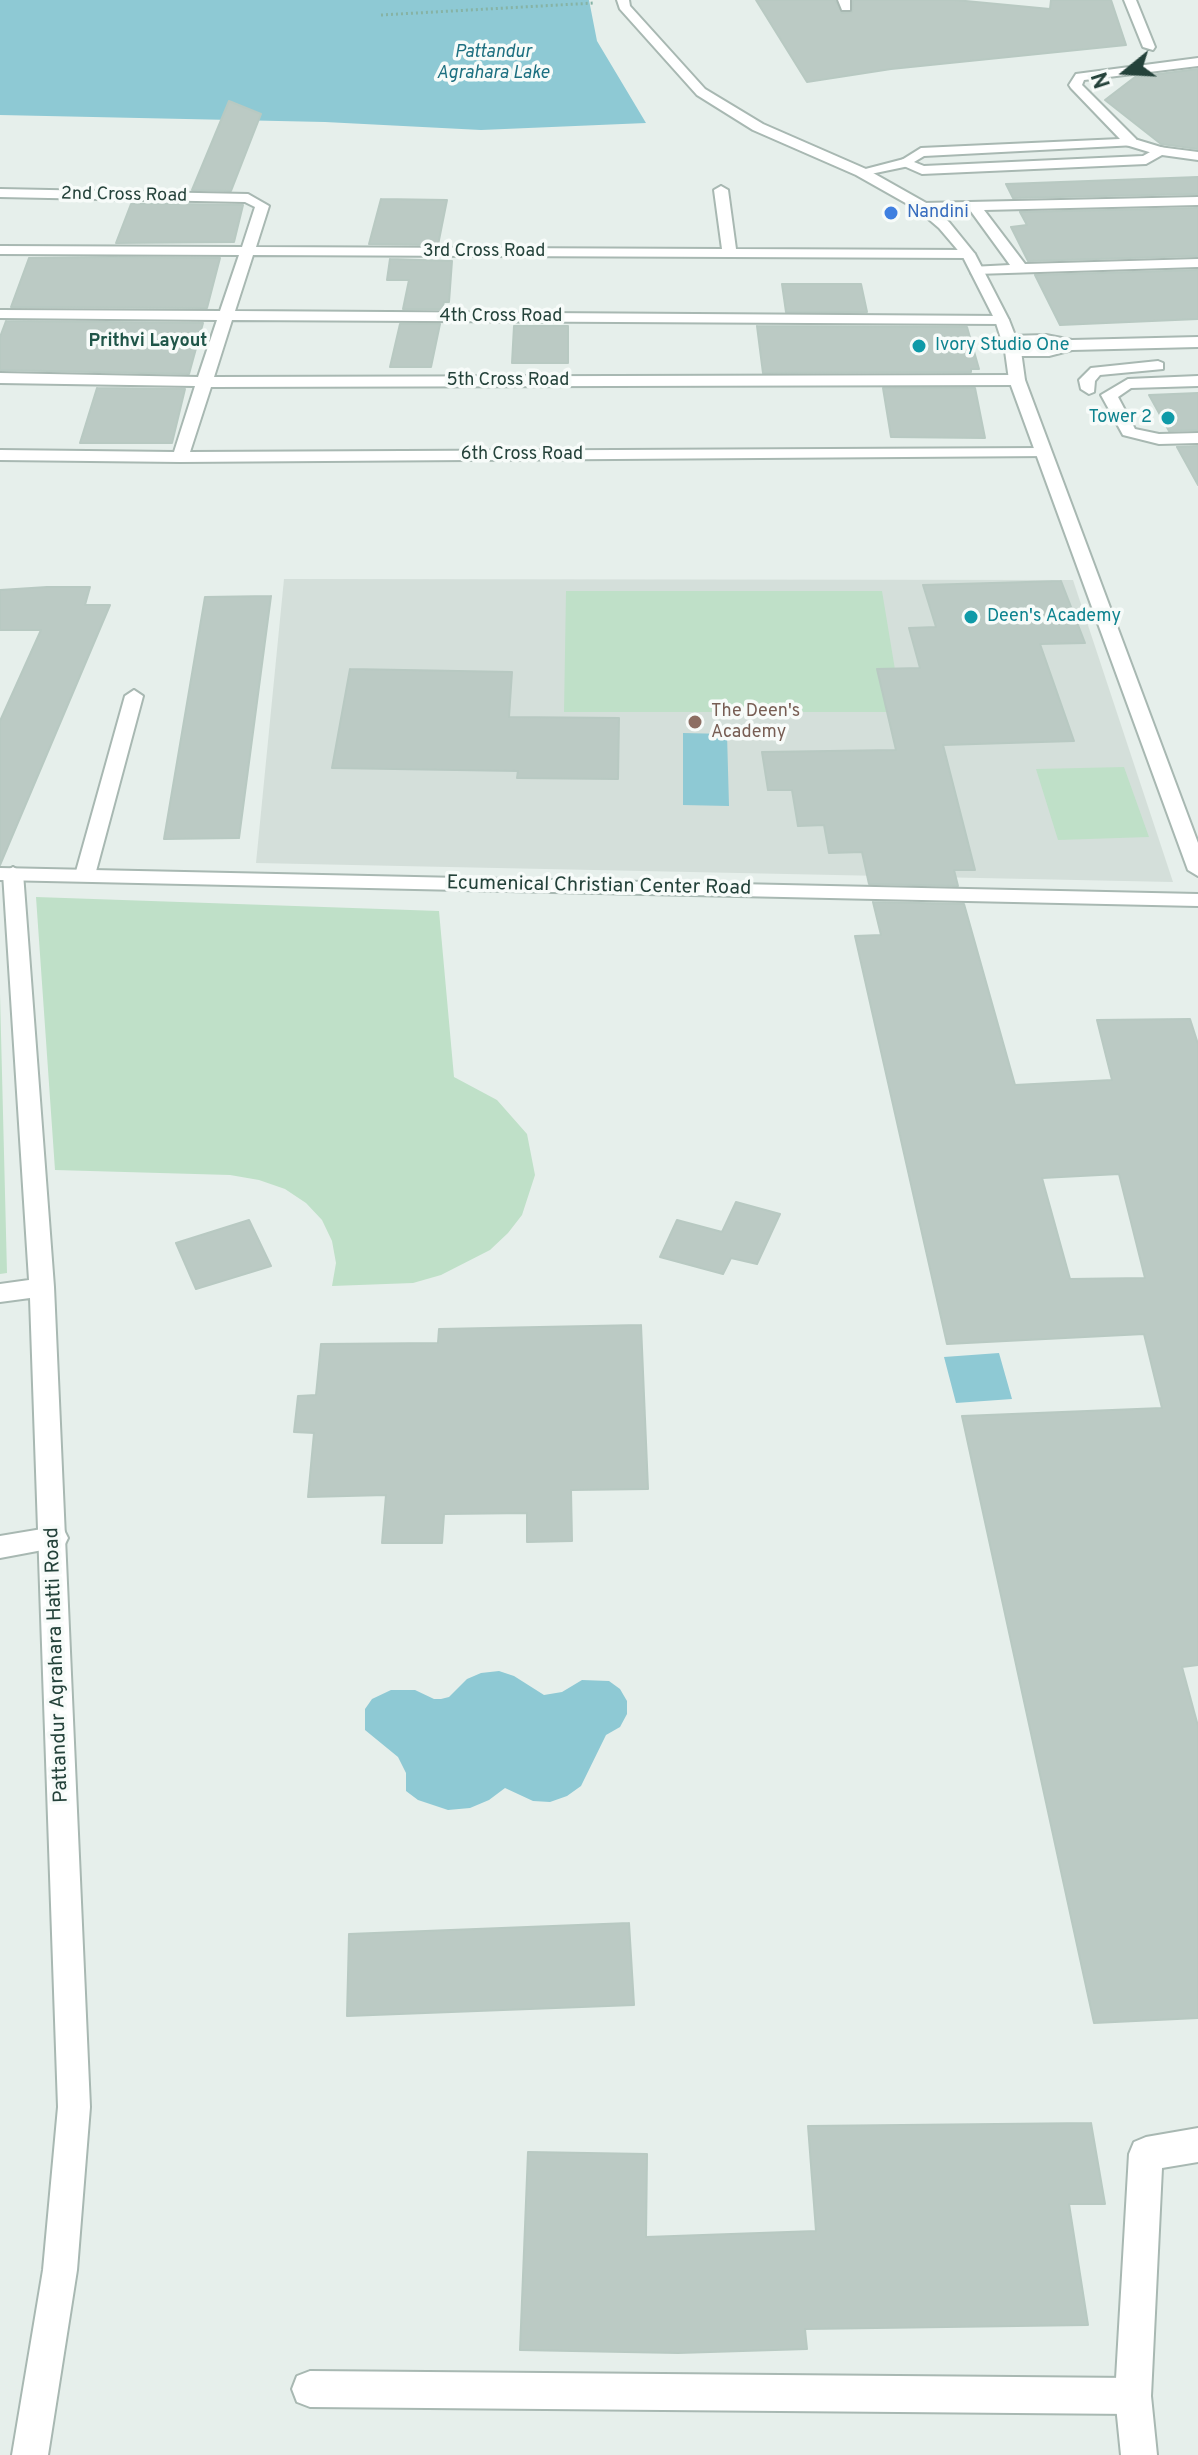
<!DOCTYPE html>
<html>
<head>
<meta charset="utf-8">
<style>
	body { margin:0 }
	#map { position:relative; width:1198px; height:2455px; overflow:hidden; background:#e6efeb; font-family:Overpass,sans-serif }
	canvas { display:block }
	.north { position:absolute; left:1086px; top:32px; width:80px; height:80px; -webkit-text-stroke:6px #f7fbf9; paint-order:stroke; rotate:252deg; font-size:22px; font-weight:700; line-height:32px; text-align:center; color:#24423a }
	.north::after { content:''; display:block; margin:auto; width:28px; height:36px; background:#24423a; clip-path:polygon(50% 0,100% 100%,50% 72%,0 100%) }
</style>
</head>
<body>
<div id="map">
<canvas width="1198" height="2455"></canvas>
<div class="north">N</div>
</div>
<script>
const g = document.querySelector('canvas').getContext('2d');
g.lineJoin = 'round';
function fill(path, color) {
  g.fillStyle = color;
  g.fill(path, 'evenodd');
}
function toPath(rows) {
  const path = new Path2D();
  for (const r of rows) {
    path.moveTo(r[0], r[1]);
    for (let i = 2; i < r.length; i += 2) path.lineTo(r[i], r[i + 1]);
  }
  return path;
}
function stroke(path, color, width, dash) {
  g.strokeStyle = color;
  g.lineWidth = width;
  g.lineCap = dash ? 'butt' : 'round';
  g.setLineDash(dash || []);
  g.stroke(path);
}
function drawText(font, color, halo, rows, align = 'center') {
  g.font = font + ' Overpass,sans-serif';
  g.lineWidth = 7;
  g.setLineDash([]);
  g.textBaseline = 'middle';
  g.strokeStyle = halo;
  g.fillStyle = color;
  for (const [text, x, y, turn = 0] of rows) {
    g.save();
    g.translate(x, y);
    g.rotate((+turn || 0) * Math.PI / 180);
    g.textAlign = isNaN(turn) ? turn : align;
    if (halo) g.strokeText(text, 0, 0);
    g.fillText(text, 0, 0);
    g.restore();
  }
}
fill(toPath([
	[284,579,1073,580,1173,882,256,863]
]), '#d4dfda');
fill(toPath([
	[566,591,882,591,902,712,564,712],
	[1124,767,1149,837,1058,840,1036,769],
	[36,897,439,911,454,1077,497,1100,527,1134,535,1175,522,1215,508,1233,490,1250,441,1275,413,1283,332,1286,336,1263,332,1241,322,1220,306,1203,285,1189,259,1180,230,1175,55,1170],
	[0,994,7,1273,0,1274]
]), '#bfe0c8');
fill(toPath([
	[0,0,589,0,597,41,646,123,481,130,325,122,0,115],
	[683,733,727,734,729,806,683,805],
	[999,1353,1012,1399,956,1403,944,1357],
	[499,1671,514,1676,544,1695,562,1692,582,1680,609,1681,620,1689,627,1701,627,1714,620,1727,606,1735,581,1786,567,1796,550,1802,533,1801,505,1788,489,1800,470,1808,448,1810,418,1800,406,1791,406,1773,398,1757,365,1730,365,1709,372,1699,391,1690,415,1690,434,1699,441,1699,449,1697,467,1679,481,1673]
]), '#8ec9d4');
const building = toPath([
	[756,0,835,0,842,13,852,12,853,0,955,0,1050,9,1051,0,1111,0,1126,45,891,69,807,82,756,0],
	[1198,69,1198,149,1161,144,1105,100,1135,77,1198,69],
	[229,101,261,114,231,191,192,190,229,101],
	[1198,177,1198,194,1013,198,1006,184,1198,177],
	[381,199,447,200,438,245,369,244,381,199],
	[131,204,177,204,243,205,234,242,116,243,131,204],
	[1198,208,1198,256,1028,261,1011,227,1027,225,1020,212,1198,208],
	[29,258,112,257,220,258,207,308,11,307,29,258],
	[390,259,452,261,449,302,444,302,442,309,403,309,409,280,387,280,390,259],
	[1198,270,1198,319,1060,325,1035,275,1198,270],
	[782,284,861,284,867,312,786,312,782,284],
	[6,321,203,323,189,374,0,370,0,337,6,321],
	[400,324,440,324,431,367,390,367,400,324],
	[514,326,568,326,568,363,512,363,514,326],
	[757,326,967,327,979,369,971,369,971,372,763,373,757,326],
	[97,388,185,389,172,443,80,443,97,388],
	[883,388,975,388,985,438,891,437,883,388],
	[1198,393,1198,430,1169,431,1149,395,1198,393],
	[1198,446,1198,485,1177,447,1198,446],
	[1061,581,1085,643,1040,644,1074,741,943,745,975,870,954,870,958,886,869,884,862,852,829,853,824,825,798,826,792,790,768,790,762,752,896,750,877,669,920,668,909,628,936,627,923,585,1061,581],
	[47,587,90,587,85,605,110,605,0,865,0,721,41,630,0,630,0,590,47,587],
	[271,596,239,838,164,839,205,597,271,596],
	[350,669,512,672,509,717,619,718,618,779,517,778,518,771,332,768,350,669],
	[873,902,964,904,1015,1085,1112,1080,1097,1020,1190,1019,1198,1044,1198,1665,1182,1667,1198,1726,1198,2018,1094,2023,962,1416,1162,1408,1144,1334,947,1344,855,936,881,935,873,902],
	[1119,1174,1145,1278,1070,1279,1042,1178,1119,1174],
	[736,1202,780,1214,757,1264,731,1258,723,1274,660,1257,677,1220,722,1232,736,1202],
	[249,1220,271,1266,196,1289,176,1243,249,1220],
	[641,1325,648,1489,571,1490,572,1541,527,1542,527,1513,444,1514,442,1543,382,1543,386,1495,308,1497,314,1433,294,1432,298,1396,316,1395,321,1344,438,1343,439,1329,641,1325],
	[629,1923,634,2005,347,2016,349,1934,629,1923],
	[1091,2123,1105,2204,1069,2204,1088,2325,805,2329,807,2349,678,2353,520,2350,528,2152,647,2154,646,2237,816,2231,808,2126,1091,2123]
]);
fill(building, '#bbcac4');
stroke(building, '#b8c9c2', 2);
const service = toPath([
	[838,0,850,0,850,10,842,10,838,0],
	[1131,138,1164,148,1166,151,1159,155,1126,145,1124,142,1131,138],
	[904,159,911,163,909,166,861,176,854,172,904,159],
	[134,690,143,696,95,875,85,881,78,879,75,875,125,696,134,690],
	[54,1527,64,1530,68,1538,64,1546,0,1558,0,1536,54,1527]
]);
const minor = toPath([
	[1124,0,1136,0,1155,47,1153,50,1143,47,1124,0],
	[1198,58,1198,66,1084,80,1082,85,1136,139,1136,145,924,156,914,162,924,166,1143,156,1159,147,1198,152,1198,160,1162,155,1146,164,922,174,897,163,921,148,1120,139,1071,88,1069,85,1076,74,1198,58],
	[721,186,728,190,736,249,968,250,975,254,968,258,253,255,235,311,1002,316,1009,320,1002,324,232,320,214,377,1017,375,1025,380,1017,385,211,387,190,452,1044,448,1050,450,1050,456,180,462,0,460,0,450,174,452,195,386,0,383,0,373,198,377,217,320,0,318,0,310,220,311,239,255,0,254,0,246,242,247,255,207,245,202,0,197,0,189,248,194,269,206,256,247,722,249,714,190,721,186],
	[1198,197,1198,205,984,210,1025,264,1198,259,1198,267,976,274,971,273,971,267,1010,265,970,210,923,211,916,207,923,203,1198,197],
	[1046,335,1072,340,1198,337,1198,347,1072,350,1049,356,1013,356,1008,354,1008,348,1052,346,1008,346,1000,341,1008,336,1046,335],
	[1158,361,1163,363,1163,369,1100,375,1095,381,1094,392,1089,394,1081,389,1079,380,1091,368,1158,361],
	[1198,376,1198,386,1131,388,1118,397,1135,429,1159,434,1198,433,1198,443,1159,444,1123,435,1101,395,1128,379,1198,376],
	[13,867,23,873,54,1287,90,2107,77,2270,48,2455,12,2455,43,2270,58,2107,30,1298,0,1302,0,1284,29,1280,3,873,13,867],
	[310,2371,1133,2378,1146,2383,1151,2396,1146,2409,1133,2414,310,2407,297,2402,292,2389,297,2376,310,2371]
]);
const tertiary = toPath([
	[617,0,629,0,630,6,705,89,763,124,866,169,928,204,949,222,975,254,1009,320,1021,351,1025,380,1198,843,1198,876,1188,870,1009,380,1005,351,995,320,962,255,939,228,918,210,856,175,753,130,697,95,620,9,617,0],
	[0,868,1198,894,1198,906,0,880,0,868],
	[1198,2128,1198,2162,1162,2168,1151,2396,1157,2455,1121,2455,1115,2396,1129,2154,1134,2142,1146,2137,1198,2128]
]);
stroke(service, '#a8b8b2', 4);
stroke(minor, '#a8b8b2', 4);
stroke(tertiary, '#a8b8b2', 4);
stroke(toPath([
	[381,15,594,3]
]), '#86b3a5', 3, [2, 3]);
fill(service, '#fff');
fill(minor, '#fff');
fill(tertiary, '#fff');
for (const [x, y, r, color] of [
	[891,213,8,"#3f7fe0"],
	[919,346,8,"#0f9aa8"],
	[1168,418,8,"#0f9aa8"],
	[971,617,8,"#0f9aa8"],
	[695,722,8,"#8d6e63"]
]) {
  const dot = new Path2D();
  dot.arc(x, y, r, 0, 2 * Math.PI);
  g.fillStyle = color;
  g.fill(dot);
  stroke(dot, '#f7fbf9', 3);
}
drawText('italic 18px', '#1c6f80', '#f7fbf9', [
	["Pattandur",493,53],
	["Agrahara Lake",493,74]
]);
drawText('18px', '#24423a', '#f7fbf9', [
	["2nd Cross Road",124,196,1],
	["3rd Cross Road",484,252],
	["4th Cross Road",501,317],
	["5th Cross Road",508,381],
	["6th Cross Road",522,455]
]);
drawText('18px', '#366cbe', '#f7fbf9', [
	["Nandini",907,213]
], 'left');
drawText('bold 18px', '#1f5548', '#f7fbf9', [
	["Prithvi Layout",148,342]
]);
drawText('18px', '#0d838f', '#f7fbf9', [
	["Ivory Studio One",935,346],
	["Tower 2",1152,418,"right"],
	["Deen's Academy",987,617]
], 'left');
drawText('18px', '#785e54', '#f7fbf9', [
	["The Deen's",711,712],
	["Academy",711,733]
], 'left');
drawText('20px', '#24423a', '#f7fbf9', [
	["Ecumenical Christian Center Road",599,887,1],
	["Pattandur Agrahara Hatti Road",58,1665,-92]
]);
</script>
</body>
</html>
